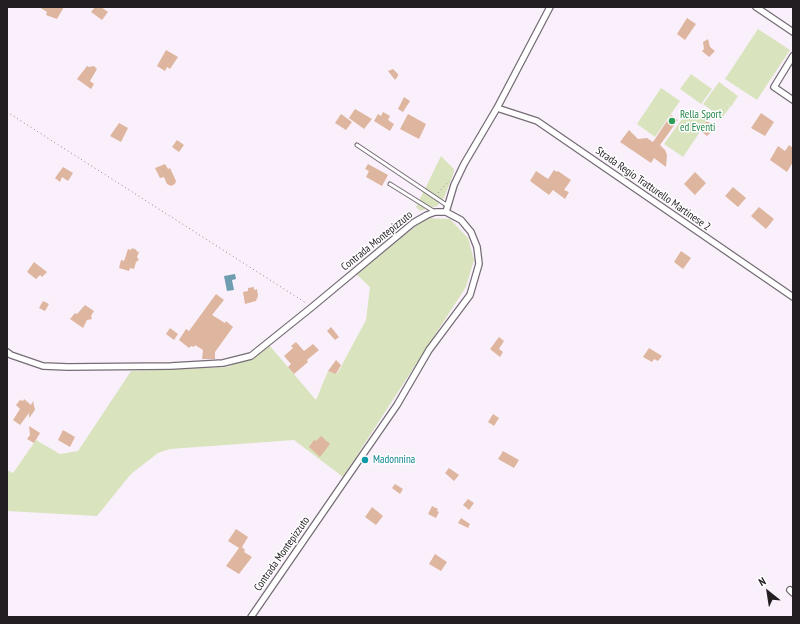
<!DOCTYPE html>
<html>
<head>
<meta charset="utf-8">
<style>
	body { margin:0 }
	#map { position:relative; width:800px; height:624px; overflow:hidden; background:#faf0fb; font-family:"PT Sans Narrow",sans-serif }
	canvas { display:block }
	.frame { position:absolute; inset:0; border:8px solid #221e22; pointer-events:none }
	.north { position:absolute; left:748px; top:572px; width:40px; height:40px; -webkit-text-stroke:3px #fff; paint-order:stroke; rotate:330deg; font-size:11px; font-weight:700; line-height:16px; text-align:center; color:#221e22 }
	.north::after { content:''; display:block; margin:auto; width:14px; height:18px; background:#221e22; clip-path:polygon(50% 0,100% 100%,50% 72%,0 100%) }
</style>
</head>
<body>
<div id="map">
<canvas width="800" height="624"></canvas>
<div class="frame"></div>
<div class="north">N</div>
</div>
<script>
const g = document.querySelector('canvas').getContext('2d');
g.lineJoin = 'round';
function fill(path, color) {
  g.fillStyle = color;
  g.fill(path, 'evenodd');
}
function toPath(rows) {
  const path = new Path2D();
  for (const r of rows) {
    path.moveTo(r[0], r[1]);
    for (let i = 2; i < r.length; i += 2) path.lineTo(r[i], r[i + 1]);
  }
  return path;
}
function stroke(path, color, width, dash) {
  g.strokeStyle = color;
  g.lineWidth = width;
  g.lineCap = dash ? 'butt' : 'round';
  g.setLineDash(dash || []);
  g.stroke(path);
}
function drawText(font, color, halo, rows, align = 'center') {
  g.font = font + ' "PT Sans Narrow",sans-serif';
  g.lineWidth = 3;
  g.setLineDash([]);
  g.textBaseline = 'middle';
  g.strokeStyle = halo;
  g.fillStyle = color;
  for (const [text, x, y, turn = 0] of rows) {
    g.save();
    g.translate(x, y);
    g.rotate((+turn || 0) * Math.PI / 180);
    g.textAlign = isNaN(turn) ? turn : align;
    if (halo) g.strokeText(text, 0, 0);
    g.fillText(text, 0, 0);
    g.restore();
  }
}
fill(toPath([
	[758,29,790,50,757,100,725,79],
	[691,74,712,89,701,104,680,89],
	[719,82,738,96,731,107,725,103,730,107,722,118,703,104],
	[661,88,680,101,655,137,637,124],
	[690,108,708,120,683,157,664,144],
	[441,156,454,169,454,172,444,198,437,206,420,211,416,207],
	[426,218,450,219,468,238,474,260,466,287,343,477,294,440,170,449,158,453,131,474,97,516,7,511,7,470,13,473,36,440,60,454,78,451,131,371,228,367,269,345,316,400,328,371,337,374,366,320,370,287,356,274]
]), '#d9e4be');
fill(toPath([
	[235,274,236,279,232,280,234,290,227,291,224,276]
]), '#6d9dae');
fill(toPath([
	[39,7,64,7,57,19,46,15,47,12],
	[95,7,101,7,108,12,102,20,91,12],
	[687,18,696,24,685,40,677,34],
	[708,39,710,47,715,51,709,57,702,51,704,49,703,42],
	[166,50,178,57,170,69,167,67,165,71,157,66],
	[87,66,89,67,94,66,97,69,90,81,94,84,91,89,77,79],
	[393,69,398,74,398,76,395,80,388,71],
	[404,97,410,101,403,112,398,109],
	[355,109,372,119,364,129,349,118],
	[383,112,390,116,388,120,394,124,390,131,374,121,378,114,381,116],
	[761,113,774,122,765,136,751,128],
	[341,114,352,122,346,130,335,123],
	[408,114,426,124,419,139,400,129],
	[671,115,678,120,660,145,665,150,667,155,666,167,654,158,651,163,620,142,629,130,638,139,647,138,653,142],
	[707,121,713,125,711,127,714,129,707,136,702,132,703,131,701,130],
	[119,123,128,128,121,142,110,136],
	[177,140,184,145,179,152,172,147],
	[789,145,793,148,793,162,787,172,770,160,778,146,785,151],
	[165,164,168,169,170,168,176,181,175,184,171,186,167,184,164,177,160,178,155,168],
	[368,164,388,175,382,186,366,177,369,171,365,169],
	[63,167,73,173,68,181,62,177,60,182,55,178],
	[554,170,557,172,558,171,571,180,564,190,569,192,565,199,553,190,549,195,530,181,536,171,548,179],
	[695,172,706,183,695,195,684,184],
	[733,187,746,198,738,207,725,196],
	[759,207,774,219,766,229,751,216],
	[132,248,137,250,136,251,139,252,137,257,139,260,136,262,134,269,130,268,129,271,119,268,121,260,124,261,128,249,131,250],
	[681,251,691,258,683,269,674,262],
	[34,262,47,272,42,277,40,275,36,279,27,272],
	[254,287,254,290,257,289,258,296,256,301,245,304,243,292,248,291,248,288],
	[216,294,224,300,212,315,225,323,226,321,233,327,215,352,215,359,202,359,203,350,195,345,194,347,191,346,189,348,179,340,186,329,189,331],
	[43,301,49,304,45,311,39,308],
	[85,305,94,311,91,316,92,319,87,320,83,328,70,319,75,313,77,314],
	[331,327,339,337,335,340,327,331],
	[170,328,178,334,174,340,166,334],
	[499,337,504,341,499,349,503,352,500,357,490,349],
	[296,342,304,351,313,344,319,350,307,360,308,362,294,374,288,367,291,364,284,356,293,348,291,346],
	[649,348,662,356,658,361,654,359,652,362,643,357],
	[336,360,341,365,336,374,328,371],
	[24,399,31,405,33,401,35,410,29,418,29,413,20,425,13,420,20,409,16,405,20,400,23,401],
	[493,414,499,418,494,426,488,422],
	[29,426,40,433,34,443,27,439,30,435],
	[63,430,75,437,70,447,58,440],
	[321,436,330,444,320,457,309,447,314,440,316,441],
	[503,451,519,460,514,468,498,459],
	[449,468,459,475,454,481,445,473],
	[395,484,403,489,400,494,392,488],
	[468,499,474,503,469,510,463,505],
	[432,506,438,509,437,511,439,512,436,518,428,514],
	[372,507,383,516,376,525,365,517],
	[461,518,470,524,468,528,458,523],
	[236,529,248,537,242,547,245,550,244,552,252,557,239,574,226,566,239,548,228,541],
	[435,554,447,562,441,571,429,564]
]), '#deb59e');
const lane = toPath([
	[357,145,448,206],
	[390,184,435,212]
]);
const street = toPath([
	[756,7,793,32],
	[793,56,774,87,793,100],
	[497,108,537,121,793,297],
	[446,212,454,185,464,164,497,108,550,7],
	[7,352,11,355,43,366,68,367,171,366,223,363,251,356,312,307,413,223,427,215,435,212,446,212,461,220,471,232,477,247,479,264,470,295,429,350,397,405,251,617],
	[790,590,793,593]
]);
stroke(lane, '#756c76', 5);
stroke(street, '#756c76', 8);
stroke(toPath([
	[7,112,306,303],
	[438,193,449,181]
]), '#8b848b', 1, [1, 3]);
stroke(lane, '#fff', 3);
stroke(street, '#fff', 5.5);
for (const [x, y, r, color] of [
	[672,121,4,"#2e9e5b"],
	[365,460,4,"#0f9aa8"]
]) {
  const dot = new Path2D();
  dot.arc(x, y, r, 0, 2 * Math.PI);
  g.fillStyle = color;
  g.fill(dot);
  stroke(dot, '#fff', 1.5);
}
drawText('11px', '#27864d', '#fff', [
	["Rella Sport",680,115],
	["ed Eventi",680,128]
], 'left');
drawText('11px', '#221e22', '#fff', [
	["Strada Regio Tratturello Martinese 2",653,189,35],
	["Contrada Montepizzuto",377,241,-39],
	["Contrada Montepizzuto",282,554,-55]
]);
drawText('11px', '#0d838f', '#fff', [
	["Madonnina",373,460]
], 'left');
</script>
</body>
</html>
